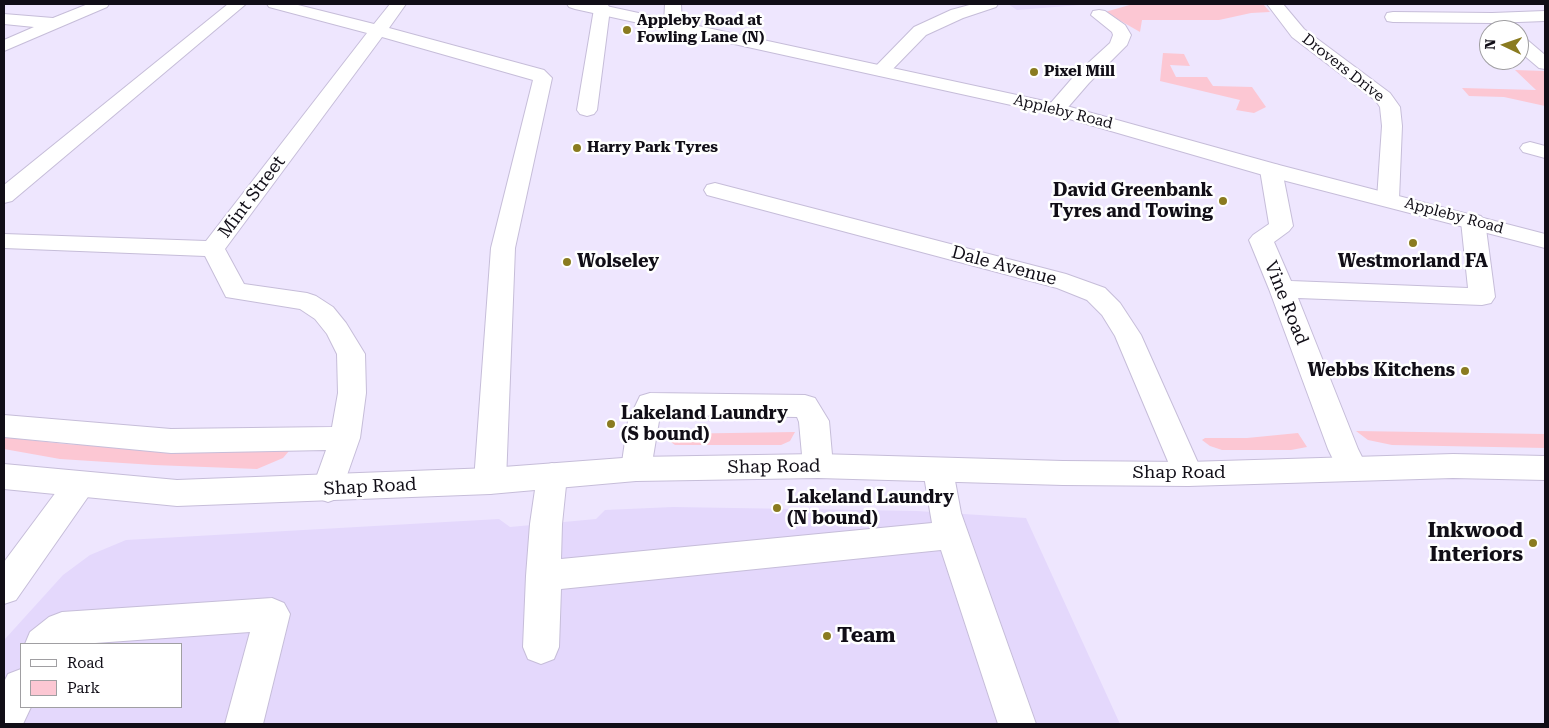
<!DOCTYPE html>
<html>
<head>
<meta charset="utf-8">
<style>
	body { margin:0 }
	#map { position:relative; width:1549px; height:728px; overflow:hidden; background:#eee6fe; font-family:"Roboto Serif",serif }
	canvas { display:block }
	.frame { position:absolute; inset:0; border:5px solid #110e17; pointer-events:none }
	.legend { position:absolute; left:20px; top:643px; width:162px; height:65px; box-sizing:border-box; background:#fff; border:1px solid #a09fa2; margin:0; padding:6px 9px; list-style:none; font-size:15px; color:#110e17 }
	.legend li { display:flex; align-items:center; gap:10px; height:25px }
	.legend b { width:25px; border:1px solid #a09fa2 }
	.north { position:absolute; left:1479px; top:20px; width:50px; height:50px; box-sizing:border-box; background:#fff; border:1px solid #a09fa2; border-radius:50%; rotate:273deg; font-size:14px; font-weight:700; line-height:20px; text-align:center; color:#110e17 }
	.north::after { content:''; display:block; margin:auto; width:18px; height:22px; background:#8a7b20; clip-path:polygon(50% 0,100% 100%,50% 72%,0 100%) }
</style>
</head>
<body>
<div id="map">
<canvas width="1549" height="728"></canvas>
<div class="frame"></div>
<ul class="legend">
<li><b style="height:6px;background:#fff"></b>Road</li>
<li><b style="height:14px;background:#fcc7d3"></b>Park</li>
</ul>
<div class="north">N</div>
</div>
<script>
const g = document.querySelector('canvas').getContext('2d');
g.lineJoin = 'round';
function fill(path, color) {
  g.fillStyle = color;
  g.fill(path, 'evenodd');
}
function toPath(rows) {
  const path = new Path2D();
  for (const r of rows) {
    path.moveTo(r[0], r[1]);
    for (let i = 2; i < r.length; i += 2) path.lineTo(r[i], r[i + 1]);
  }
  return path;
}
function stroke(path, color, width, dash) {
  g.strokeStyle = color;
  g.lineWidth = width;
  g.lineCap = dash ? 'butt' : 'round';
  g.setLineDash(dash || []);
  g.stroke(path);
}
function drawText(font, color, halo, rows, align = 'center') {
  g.font = font + ' "Roboto Serif",serif';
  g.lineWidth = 5;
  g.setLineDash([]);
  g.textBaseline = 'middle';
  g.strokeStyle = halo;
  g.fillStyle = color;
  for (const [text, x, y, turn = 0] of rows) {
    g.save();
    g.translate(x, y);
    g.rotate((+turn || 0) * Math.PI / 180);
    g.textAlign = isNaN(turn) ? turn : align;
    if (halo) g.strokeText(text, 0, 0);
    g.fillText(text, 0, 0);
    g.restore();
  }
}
fill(toPath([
	[1008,4,1092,4,1017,10],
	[673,507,917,511,1026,518,1120,724,4,724,5,639,63,575,90,555,126,540,499,519,510,527,596,519,605,510],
	[21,644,181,644,181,707,21,707]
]), '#e4d8fc');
fill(toPath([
	[1133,4,1263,4,1270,12,1251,13,1219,20,1142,20,1140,32,1105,12],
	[1163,53,1184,54,1190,66,1170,65,1176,77,1207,77,1213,86,1252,87,1266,107,1254,113,1236,110,1240,100,1160,81],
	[1515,70,1545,71,1545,106,1504,97,1469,96,1462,88,1536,90],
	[1356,431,1545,434,1545,448,1392,445,1368,440],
	[795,432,790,441,781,445,675,445,668,440,666,434],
	[1298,433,1307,447,1291,450,1222,450,1210,446,1202,440,1205,438,1247,438],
	[4,437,65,444,179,450,289,451,283,458,257,469,154,465,60,459,4,449]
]), '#fcc7d3');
const minor = toPath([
	[88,4,109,4,107,7,4,51,4,40,34,27,4,24,4,14,53,18,88,4],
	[228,4,246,4,12,201,4,203,4,185,228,4],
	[267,4,294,4,374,24,390,4,406,4,389,28,544,70,552,78,515,248,506,481,501,490,490,494,479,490,474,481,491,248,533,80,382,37,225,249,244,284,307,293,316,296,333,307,346,323,365,354,366,393,360,438,339,498,328,502,317,498,312,489,326,450,171,453,4,437,4,415,171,429,332,427,338,393,337,354,327,334,315,319,300,309,226,297,205,256,4,248,4,234,206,241,367,33,269,7,267,4],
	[602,4,608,5,610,9,597,110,594,114,587,116,580,114,577,110,594,9,596,5,602,4],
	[665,4,681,4,682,24,679,28,667,28,664,24,665,4],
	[973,4,998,4,996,7,963,18,926,35,888,74,881,76,874,74,872,70,914,27,951,10,973,4],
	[1267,4,1283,4,1304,29,1390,93,1400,107,1402,126,1399,199,1396,204,1388,206,1380,204,1377,199,1382,126,1380,107,1376,101,1292,37,1267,4],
	[1099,10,1105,11,1125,25,1131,35,1127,45,1089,83,1063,113,1056,115,1049,113,1046,109,1049,105,1075,75,1110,43,1113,35,1112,32,1091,15,1093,11,1099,10],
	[1545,11,1545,21,1492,23,1393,22,1387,21,1385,17,1387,13,1393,12,1492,13,1545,11],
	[1519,37,1525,38,1545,55,1545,69,1539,68,1519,51,1519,37],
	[1530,142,1545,146,1545,158,1523,152,1520,148,1523,144,1530,142],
	[1271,164,1279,165,1282,170,1293,226,1289,231,1274,242,1291,281,1468,288,1461,221,1465,216,1473,214,1481,216,1485,221,1495,297,1491,303,1482,305,1298,298,1358,449,1368,469,1364,478,1353,481,1342,478,1328,449,1269,289,1249,240,1253,235,1269,224,1260,170,1263,165,1271,164],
	[715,183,1066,274,1105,288,1120,303,1141,335,1203,474,1199,483,1188,486,1177,483,1115,336,1102,315,1087,300,1057,288,707,195,704,190,707,185,715,183],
	[650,393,805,395,815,398,829,421,833,466,829,475,818,478,807,475,803,466,799,422,797,417,660,415,651,469,647,478,636,481,625,478,621,469,628,421,640,396,650,393],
	[938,458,949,461,953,470,961,513,1036,724,998,724,941,550,561,589,559,647,554,659,541,664,528,659,523,647,526,576,530,524,537,476,541,467,552,463,563,467,567,476,562,524,561,559,932,523,923,470,927,461,938,458],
	[79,472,90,476,95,485,90,494,16,600,4,604,4,562,68,476,79,472],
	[272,598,284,603,290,614,263,724,225,724,250,632,81,644,25,644,30,632,49,617,62,612,272,598],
	[21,669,21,707,31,707,23,724,4,724,4,682,8,674,21,669]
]);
const major = toPath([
	[567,4,597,4,1063,105,1279,165,1545,234,1545,248,1263,175,1052,114,575,9,569,7,567,4]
]);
const highway = toPath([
	[818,454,1063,461,1188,462,1453,454,1545,456,1545,480,1453,478,1188,486,1063,485,818,478,636,481,490,494,177,506,4,489,4,464,177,480,490,468,636,457,818,454]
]);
stroke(minor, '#c6bdd9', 2);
stroke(major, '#c6bdd9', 2);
stroke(highway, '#c6bdd9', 2);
fill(minor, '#fff');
fill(major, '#fff');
fill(highway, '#fff');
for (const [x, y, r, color] of [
	[627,30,5,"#8a7b20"],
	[1034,72,5,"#8a7b20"],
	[577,148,5,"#8a7b20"],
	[1223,201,5,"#8a7b20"],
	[1413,243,5,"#8a7b20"],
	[567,262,5,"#8a7b20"],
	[1465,371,5,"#8a7b20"],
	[611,424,5,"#8a7b20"],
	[777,508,5,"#8a7b20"],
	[1533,543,5,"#8a7b20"],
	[827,636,5,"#8a7b20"]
]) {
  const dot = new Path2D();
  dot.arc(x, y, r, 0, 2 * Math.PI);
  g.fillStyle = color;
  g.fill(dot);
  stroke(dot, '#fff', 2);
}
drawText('bold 15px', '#110e17', '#fff', [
	["Appleby Road at",637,21],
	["Fowling Lane (N)",637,38],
	["Pixel Mill",1044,72],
	["Harry Park Tyres",587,148]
], 'left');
drawText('15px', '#110e17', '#fff', [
	["Drovers Drive",1343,68,38],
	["Appleby Road",1063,112,14],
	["Appleby Road",1454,216,15]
]);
drawText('bold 18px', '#110e17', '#fff', [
	["David Greenbank",1213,191,"right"],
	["Tyres and Towing",1213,212,"right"],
	["Wolseley",577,262],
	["Westmorland FA",1413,262,"center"],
	["Webbs Kitchens",1455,371,"right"],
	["Lakeland Laundry",621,414],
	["(S bound)",621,435],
	["Lakeland Laundry",787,498],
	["(N bound)",787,519]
], 'left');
drawText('18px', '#110e17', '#fff', [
	["Mint Street",252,197,-53],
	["Dale Avenue",1004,266,15],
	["Vine Road",1286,303,68],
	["Shap Road",774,467,-1],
	["Shap Road",1179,473],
	["Shap Road",370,487,-3]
]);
drawText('bold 21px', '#110e17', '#fff', [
	["Inkwood",1523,531],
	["Interiors",1523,555],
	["Team",837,636,"left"]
], 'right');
</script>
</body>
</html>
